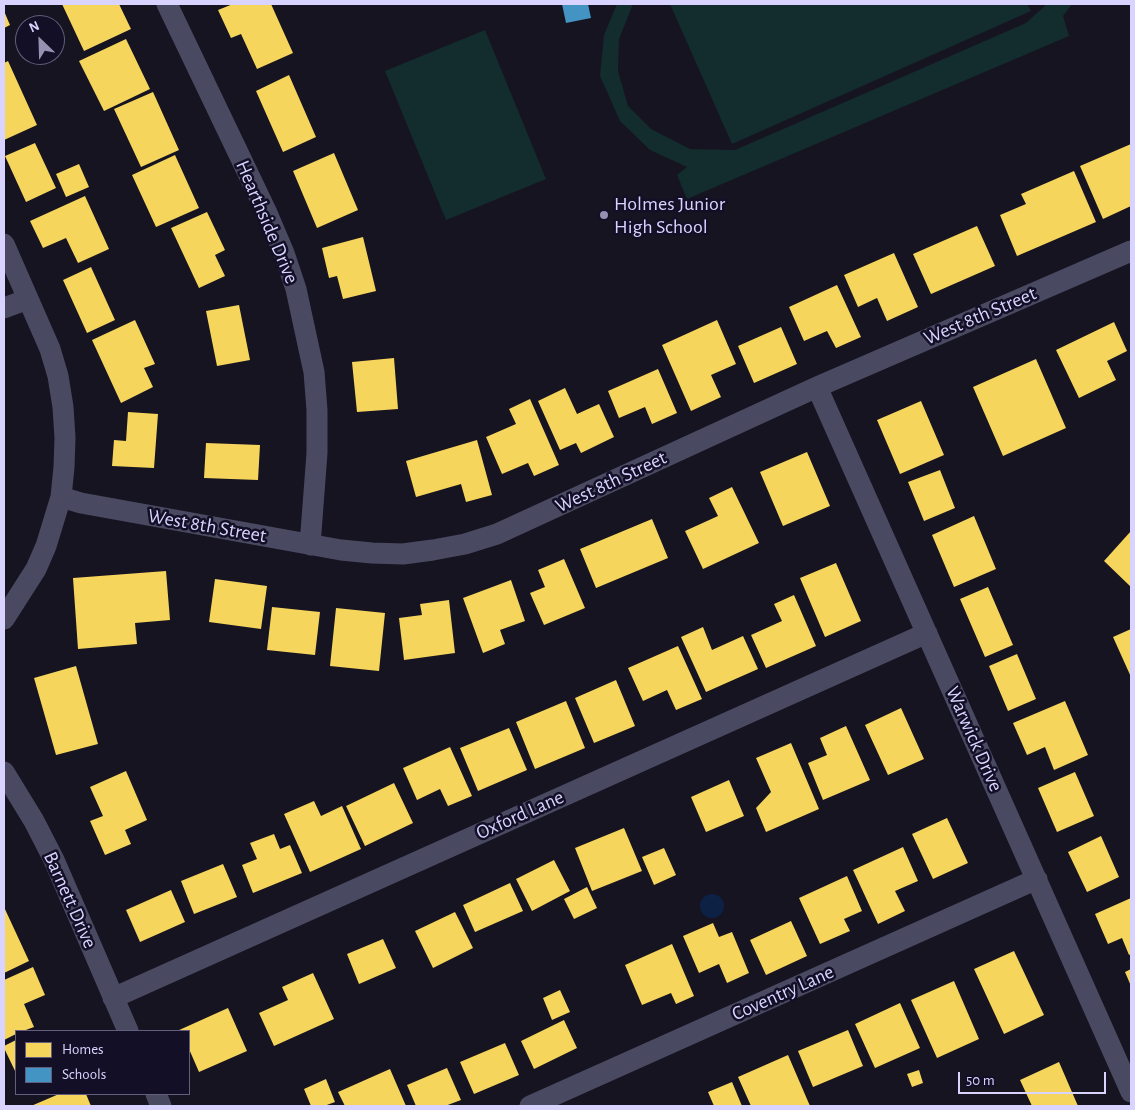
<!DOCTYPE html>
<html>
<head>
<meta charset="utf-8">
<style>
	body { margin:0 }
	#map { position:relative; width:1135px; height:1110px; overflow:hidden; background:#161421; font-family:"Alegreya Sans",sans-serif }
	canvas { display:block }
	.frame { position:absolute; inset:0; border:5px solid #d9d4ff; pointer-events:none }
	.legend { position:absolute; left:15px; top:1030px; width:175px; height:65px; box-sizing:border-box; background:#130f26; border:1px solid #625e7d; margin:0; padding:6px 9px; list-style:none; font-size:15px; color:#d9d4ff }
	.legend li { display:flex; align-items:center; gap:10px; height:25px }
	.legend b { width:25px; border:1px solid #625e7d }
	.north { position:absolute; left:15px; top:15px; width:50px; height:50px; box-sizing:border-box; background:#130f26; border:1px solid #625e7d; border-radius:50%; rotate:336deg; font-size:14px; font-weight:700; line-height:20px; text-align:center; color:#d9d4ff }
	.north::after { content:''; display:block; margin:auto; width:18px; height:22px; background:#9591b1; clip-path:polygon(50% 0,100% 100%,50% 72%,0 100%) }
	.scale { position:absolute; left:958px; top:1072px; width:148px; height:22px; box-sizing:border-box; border:2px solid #d9d4ff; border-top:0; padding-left:6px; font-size:15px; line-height:18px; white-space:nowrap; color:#d9d4ff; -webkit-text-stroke:4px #130f26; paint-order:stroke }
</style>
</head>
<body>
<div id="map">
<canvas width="1135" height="1110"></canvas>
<div class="frame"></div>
<ul class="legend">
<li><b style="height:14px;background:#f6d55c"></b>Homes</li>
<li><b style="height:14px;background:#4393c3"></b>Schools</li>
</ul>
<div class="north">N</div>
<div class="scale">50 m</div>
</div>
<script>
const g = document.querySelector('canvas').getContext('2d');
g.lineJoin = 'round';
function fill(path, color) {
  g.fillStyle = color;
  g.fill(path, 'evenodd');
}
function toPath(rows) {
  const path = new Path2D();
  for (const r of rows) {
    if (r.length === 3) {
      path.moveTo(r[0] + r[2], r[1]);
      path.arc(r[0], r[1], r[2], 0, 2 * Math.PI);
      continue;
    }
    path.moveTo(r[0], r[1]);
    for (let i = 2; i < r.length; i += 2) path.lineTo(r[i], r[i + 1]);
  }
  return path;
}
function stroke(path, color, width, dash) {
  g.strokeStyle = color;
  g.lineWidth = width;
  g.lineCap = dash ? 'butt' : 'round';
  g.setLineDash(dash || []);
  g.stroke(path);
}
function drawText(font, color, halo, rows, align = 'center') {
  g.font = font + ' "Alegreya Sans",sans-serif';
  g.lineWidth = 5;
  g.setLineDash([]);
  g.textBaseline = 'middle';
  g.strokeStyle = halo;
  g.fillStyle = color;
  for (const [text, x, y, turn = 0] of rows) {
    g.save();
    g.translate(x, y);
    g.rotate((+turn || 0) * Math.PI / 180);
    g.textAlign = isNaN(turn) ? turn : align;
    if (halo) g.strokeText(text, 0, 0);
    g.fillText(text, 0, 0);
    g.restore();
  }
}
fill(toPath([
	[617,4,633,4,619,39,618,71,628,106,651,129,690,149,735,150,1026,23,1047,4,1072,4,1063,16,1069,36,687,199,677,175,687,167,650,150,620,121,600,76,604,35],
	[670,4,1027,4,1031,11,732,144],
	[485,30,546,179,446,220,385,71]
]), '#132c2d');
fill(toPath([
	[712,906,12]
]), '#0d2144');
fill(toPath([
	[62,4,119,4,131,29,84,51],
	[233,4,271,4,293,53,257,69,241,34,231,38,218,10],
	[4,11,10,25,4,28],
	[126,39,150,89,104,111,79,61],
	[8,61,37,125,4,140,4,63],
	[289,75,316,137,283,152,256,91],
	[153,92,179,150,141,167,114,109],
	[35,143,56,188,26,202,5,156],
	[1131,144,1131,206,1103,219,1080,166],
	[334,153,358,210,317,228,293,171],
	[175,155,199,208,156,227,132,175],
	[79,164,89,187,66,197,56,174],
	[1074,171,1096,222,1017,256,1000,215,1026,204,1021,194],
	[85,196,109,249,78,263,66,238,43,248,30,221],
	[207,212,225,250,215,255,225,276,199,288,171,228],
	[977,226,995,266,931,294,913,254],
	[363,237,376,291,343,299,337,276,329,278,322,248],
	[894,253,918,307,887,321,877,298,858,307,844,275],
	[91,267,115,320,87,333,63,280],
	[837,285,861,337,836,348,827,331,804,341,789,307],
	[239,305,250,360,217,366,206,311],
	[135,320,155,364,144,368,153,387,121,403,92,340],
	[717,320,736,364,711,375,721,397,691,411,662,345],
	[1114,322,1127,351,1107,361,1116,380,1079,398,1056,350],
	[781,327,797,364,754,383,738,346],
	[394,358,398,409,357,412,352,362],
	[1036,359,1066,428,1003,456,973,387],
	[658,369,677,413,652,424,645,407,619,418,608,391],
	[565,388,577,414,599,404,614,437,581,453,576,443,560,450,538,401],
	[530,399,559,465,534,476,528,463,502,474,486,437,516,424,509,409],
	[921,401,944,455,900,474,877,420],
	[128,412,158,414,154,468,112,466,114,440,126,441],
	[477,440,492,495,466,502,461,484,416,497,406,461],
	[206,443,260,445,258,480,204,478],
	[807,452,830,506,783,526,760,472],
	[940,470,955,508,924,521,908,482],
	[732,487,759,543,703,569,685,531,718,516,709,498],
	[974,516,996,569,954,587,932,535],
	[652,519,668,558,596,588,580,549],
	[1131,531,1131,587,1104,561],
	[564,559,585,608,544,625,530,593,545,587,538,570],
	[836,563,861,621,825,637,800,578],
	[166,571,170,620,135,623,137,644,78,649,73,578],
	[215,579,267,586,261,629,209,622],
	[511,580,525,621,500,630,505,644,483,653,463,598],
	[988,587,1013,645,985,657,960,599],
	[794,595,816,646,766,668,751,635,782,621,774,604],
	[449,600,455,653,404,660,399,618,422,615,420,604],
	[272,607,320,612,315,655,267,650],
	[336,608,385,613,379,671,330,666],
	[703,627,712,650,743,636,758,669,706,692,681,637],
	[1131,629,1131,677,1113,637],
	[678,646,702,699,676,710,667,690,643,701,628,668],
	[1017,654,1036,699,1008,711,989,666],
	[76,666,98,744,56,755,34,678],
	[616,680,635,726,594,743,575,698],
	[566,701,585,748,535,769,516,722],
	[1065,701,1088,755,1054,770,1045,747,1027,755,1013,723],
	[901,708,924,759,888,775,865,725],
	[846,726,870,780,823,800,808,763,827,755,820,738],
	[509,728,527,770,478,791,460,748],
	[791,743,819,809,766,832,756,808,771,792,756,758],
	[450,747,472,796,448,806,440,789,417,800,403,768],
	[126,771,147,820,125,830,131,844,105,855,90,821,103,816,90,787],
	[1075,772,1094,816,1057,832,1038,788],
	[729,780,744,816,706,832,691,797],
	[394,783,413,823,365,846,346,806],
	[314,801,321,816,342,806,361,849,310,872,284,814],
	[947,818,968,863,933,879,912,834],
	[624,828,642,871,592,891,575,848],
	[274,834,280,849,290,845,302,873,253,893,242,865,257,859,250,843],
	[1101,836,1119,877,1087,892,1068,852],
	[903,847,918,881,895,891,905,911,878,924,853,870],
	[664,848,676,875,654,885,642,857],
	[554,860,570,891,532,911,516,879],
	[223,864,237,897,194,914,181,881],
	[847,876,862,911,844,919,850,931,820,944,799,898],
	[510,883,523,911,475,932,463,905],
	[587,887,597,908,574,919,564,899],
	[171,890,185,922,140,942,126,910],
	[1131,898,1131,954,1129,955,1122,938,1108,944,1095,914],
	[4,907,29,961,4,973],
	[455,912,473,948,433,968,415,931],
	[791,921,807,956,766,975,750,940],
	[713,923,719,937,732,932,749,973,727,983,719,964,699,973,683,936],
	[383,939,396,968,359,984,347,954],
	[672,944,694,996,676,1004,671,993,642,1005,625,965],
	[1014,951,1044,1015,1004,1034,974,969],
	[33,967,45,995,24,1004,34,1027,23,1031,16,1031,16,1034,4,1040,4,980],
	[1131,969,1131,986,1125,972],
	[313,973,334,1019,274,1046,259,1013,288,1000,282,987],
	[954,981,979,1039,937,1058,911,1000],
	[560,990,570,1012,552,1020,543,998],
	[900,1003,920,1048,875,1068,855,1024],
	[228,1008,247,1051,199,1072,189,1049,189,1031,177,1031],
	[564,1020,577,1048,534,1069,521,1041],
	[848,1030,863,1066,813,1087,798,1051],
	[16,1040,16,1073,4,1048,4,1046],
	[505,1043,519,1075,474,1094,460,1062],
	[788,1055,810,1106,751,1106,738,1077],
	[1059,1062,1078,1106,1032,1106,1020,1080],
	[447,1068,461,1100,445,1106,416,1106,407,1085],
	[390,1069,406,1106,345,1106,338,1092],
	[919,1070,923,1083,912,1087,907,1074],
	[326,1079,335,1102,324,1106,311,1106,304,1089],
	[732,1082,742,1106,714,1106,708,1092],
	[59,1094,86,1094,91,1106,31,1106]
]), '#f6d55c');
fill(toPath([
	[562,4,588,4,591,18,566,23]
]), '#4393c3');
stroke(toPath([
	[167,4,267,213,284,253,296,289,314,372,317,410,317,453,310,545],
	[4,244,50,349,58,376,63,407,65,438,64,467,61,497,46,546,36,569,4,619],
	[4,308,28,299],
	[817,387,1131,1092],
	[61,497,81,503,341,550,372,553,403,554,433,550,465,544,497,534,817,387,1131,251],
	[4,772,34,821,54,860,128,1031],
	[113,998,927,633],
	[156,1094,161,1106],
	[530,1106,1037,879]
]), '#4a4962', 21);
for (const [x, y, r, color] of [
	[604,215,5,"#9591b1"]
]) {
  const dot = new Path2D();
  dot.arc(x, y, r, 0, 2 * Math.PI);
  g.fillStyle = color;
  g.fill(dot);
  stroke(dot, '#130f26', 2);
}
drawText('20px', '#d9d4ff', '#130f26', [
	["Holmes Junior",614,204],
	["High School",614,227]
], 'left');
drawText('20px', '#d9d4ff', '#130f26', [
	["Hearthside Drive",267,222,67],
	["West 8th Street",980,316,-23],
	["West 8th Street",611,482,-25],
	["West 8th Street",207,526,10],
	["Warwick Drive",974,739,66],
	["Oxford Lane",520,815,-24],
	["Barnett Drive",70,900,66],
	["Coventry Lane",783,993,-24]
]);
</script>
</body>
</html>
